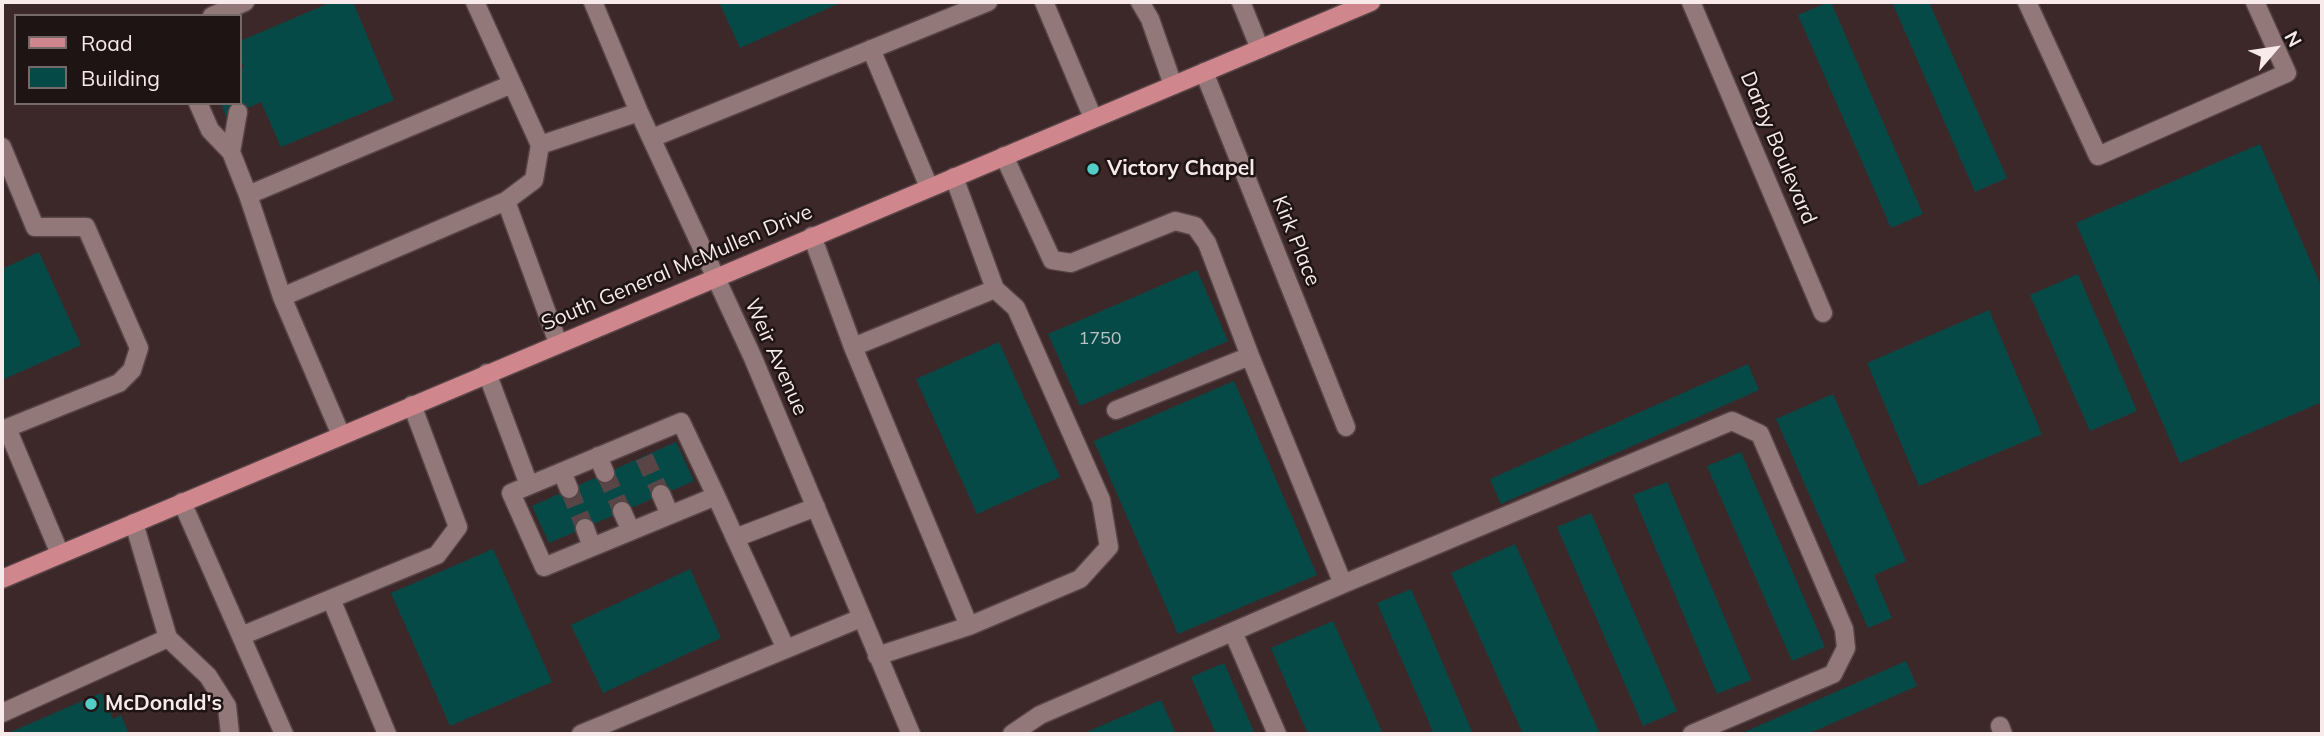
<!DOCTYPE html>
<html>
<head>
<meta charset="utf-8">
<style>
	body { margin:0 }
	#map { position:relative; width:2324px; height:736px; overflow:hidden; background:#3d2829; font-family:Mulish,sans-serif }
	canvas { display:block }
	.frame { position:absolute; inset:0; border:4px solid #f8e9ea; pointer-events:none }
	.legend { position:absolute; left:14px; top:14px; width:228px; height:91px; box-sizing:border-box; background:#1e1414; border:2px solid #75696a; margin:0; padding:9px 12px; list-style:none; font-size:21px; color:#f8e9ea }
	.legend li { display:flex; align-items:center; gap:14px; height:35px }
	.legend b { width:35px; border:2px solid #75696a }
	.north { position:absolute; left:2240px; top:14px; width:70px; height:70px; -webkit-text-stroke:5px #1e1414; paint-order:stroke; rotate:61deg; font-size:19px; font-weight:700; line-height:28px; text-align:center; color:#f8e9ea }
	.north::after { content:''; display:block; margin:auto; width:24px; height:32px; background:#f8e9ea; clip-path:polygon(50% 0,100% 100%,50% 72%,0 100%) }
</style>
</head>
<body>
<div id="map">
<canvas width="2324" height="736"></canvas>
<div class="frame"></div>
<ul class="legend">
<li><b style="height:9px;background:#cf868c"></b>Road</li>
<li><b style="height:19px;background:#064a48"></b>Building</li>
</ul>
<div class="north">N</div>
</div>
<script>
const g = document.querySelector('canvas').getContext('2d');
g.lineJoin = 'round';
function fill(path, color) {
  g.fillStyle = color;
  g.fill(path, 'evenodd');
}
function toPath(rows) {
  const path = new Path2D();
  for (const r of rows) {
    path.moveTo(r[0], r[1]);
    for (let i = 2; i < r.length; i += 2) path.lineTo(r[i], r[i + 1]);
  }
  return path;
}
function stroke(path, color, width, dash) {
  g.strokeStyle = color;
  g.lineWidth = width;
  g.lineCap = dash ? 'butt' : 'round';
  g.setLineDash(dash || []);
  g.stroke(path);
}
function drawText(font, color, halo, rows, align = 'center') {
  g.font = font + ' Mulish,sans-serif';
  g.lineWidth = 5;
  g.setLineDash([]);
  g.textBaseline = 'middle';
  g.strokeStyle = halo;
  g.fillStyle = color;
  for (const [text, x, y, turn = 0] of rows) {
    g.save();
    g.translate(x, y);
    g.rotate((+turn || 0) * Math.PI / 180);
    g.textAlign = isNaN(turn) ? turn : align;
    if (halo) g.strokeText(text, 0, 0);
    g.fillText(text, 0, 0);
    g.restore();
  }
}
fill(toPath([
	[332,2,353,2,394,100,281,147,261,102,226,117,221,103,240,103,240,69,244,67,240,58,240,41],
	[719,2,842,2,740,48],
	[1829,2,1831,2,1923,214,1891,228,1798,15],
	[1892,2,1929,2,2007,178,1975,192],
	[2260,144,2322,288,2322,402,2180,463,2076,223],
	[39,252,81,345,2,380,2,269],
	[1197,270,1228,341,1080,406,1048,334],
	[2078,274,2137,411,2090,431,2030,295],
	[1989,310,2042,434,1919,486,1867,363],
	[999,342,1060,477,977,514,916,379],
	[1748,364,1759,390,1501,504,1490,479],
	[1234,381,1317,575,1178,634,1094,441],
	[1833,394,1906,561,1874,575,1892,618,1868,628,1776,419],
	[676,442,694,481,549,543,532,506],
	[1741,452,1825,647,1792,661,1707,466],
	[1667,482,1751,680,1717,694,1633,495],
	[1591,513,1677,711,1643,726,1557,527],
	[1515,544,1600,734,1523,734,1451,573],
	[493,549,552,682,450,726,391,593],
	[690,569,721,638,603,693,571,625],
	[1411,589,1473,734,1434,734,1377,603],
	[1333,621,1383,734,1308,734,1271,648],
	[1906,661,1917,686,1808,734,1740,734],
	[1224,663,1255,734,1216,734,1191,677],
	[101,693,113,719,121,715,129,734,6,734],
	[1161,700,1176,734,1082,734]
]), '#064a48');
stroke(toPath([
	[644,457,661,494],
	[605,473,622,511],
	[569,489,585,528]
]), '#594546', 18, [18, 9]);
const minor = toPath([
	[475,2,540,145,534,180,506,201,558,343],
	[593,2,639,112,753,358,911,734],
	[1044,2,1093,118],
	[1140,2,1150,19,1173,85],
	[1241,2,1260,49],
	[1691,2,1823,313],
	[2027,2,2098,156,2287,73,2255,2],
	[212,16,245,2],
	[871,49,929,187],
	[1204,72,1346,427],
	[198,103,210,130,231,152,248,195],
	[652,138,988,2],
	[540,145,639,112],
	[2,147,35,227,86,227,139,348,132,370,119,383,7,428],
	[231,152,238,112],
	[1004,156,1052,260,1071,263,1175,221,1195,226,1207,243,1250,356,1343,584,1040,715,1012,734],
	[812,236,853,347,995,289],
	[282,297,248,195,512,84],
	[853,347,969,626],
	[487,373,529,485],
	[1116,410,1250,356],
	[2,430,7,428,60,554],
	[341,435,282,297,506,201],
	[598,456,605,473],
	[562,472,569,489],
	[661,494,670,515],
	[716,496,544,567,511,493,681,422,716,496,786,649],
	[182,502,284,734],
	[622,511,631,531],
	[134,523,168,638,208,676,227,706,230,734],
	[585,528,592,547],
	[735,538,816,507],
	[1343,584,1732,421,1760,434,1844,629,1846,648,1833,674,1692,734],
	[331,599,387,734],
	[1233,632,1277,734],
	[241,636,437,555,458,527,412,405],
	[877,656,969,626,1080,579,1109,547,1101,500,1016,308,995,289,954,177],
	[2,713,168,638],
	[2000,726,2003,734],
	[581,734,861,618]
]);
const major = toPath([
	[2,579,1371,2]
]);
stroke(minor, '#574446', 21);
stroke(major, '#574446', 21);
stroke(minor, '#927879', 18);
stroke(major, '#cf868c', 18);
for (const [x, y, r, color] of [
	[1093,169,7,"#54cdc8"],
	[91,704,7,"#54cdc8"]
]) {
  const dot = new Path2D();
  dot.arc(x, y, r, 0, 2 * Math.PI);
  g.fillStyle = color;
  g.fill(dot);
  stroke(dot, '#1e1414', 2.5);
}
drawText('18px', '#bcc1c2', null, [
	["1750",1100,339]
]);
drawText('21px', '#f8e9ea', '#1e1414', [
	["Darby Boulevard",1778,148,67],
	["Kirk Place",1296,241,68],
	["South General McMullen Drive",677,268,-23],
	["Weir Avenue",776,357,66]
]);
drawText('bold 21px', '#f8e9ea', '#1e1414', [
	["Victory Chapel",1107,169],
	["McDonald's",105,704]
], 'left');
</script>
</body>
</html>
